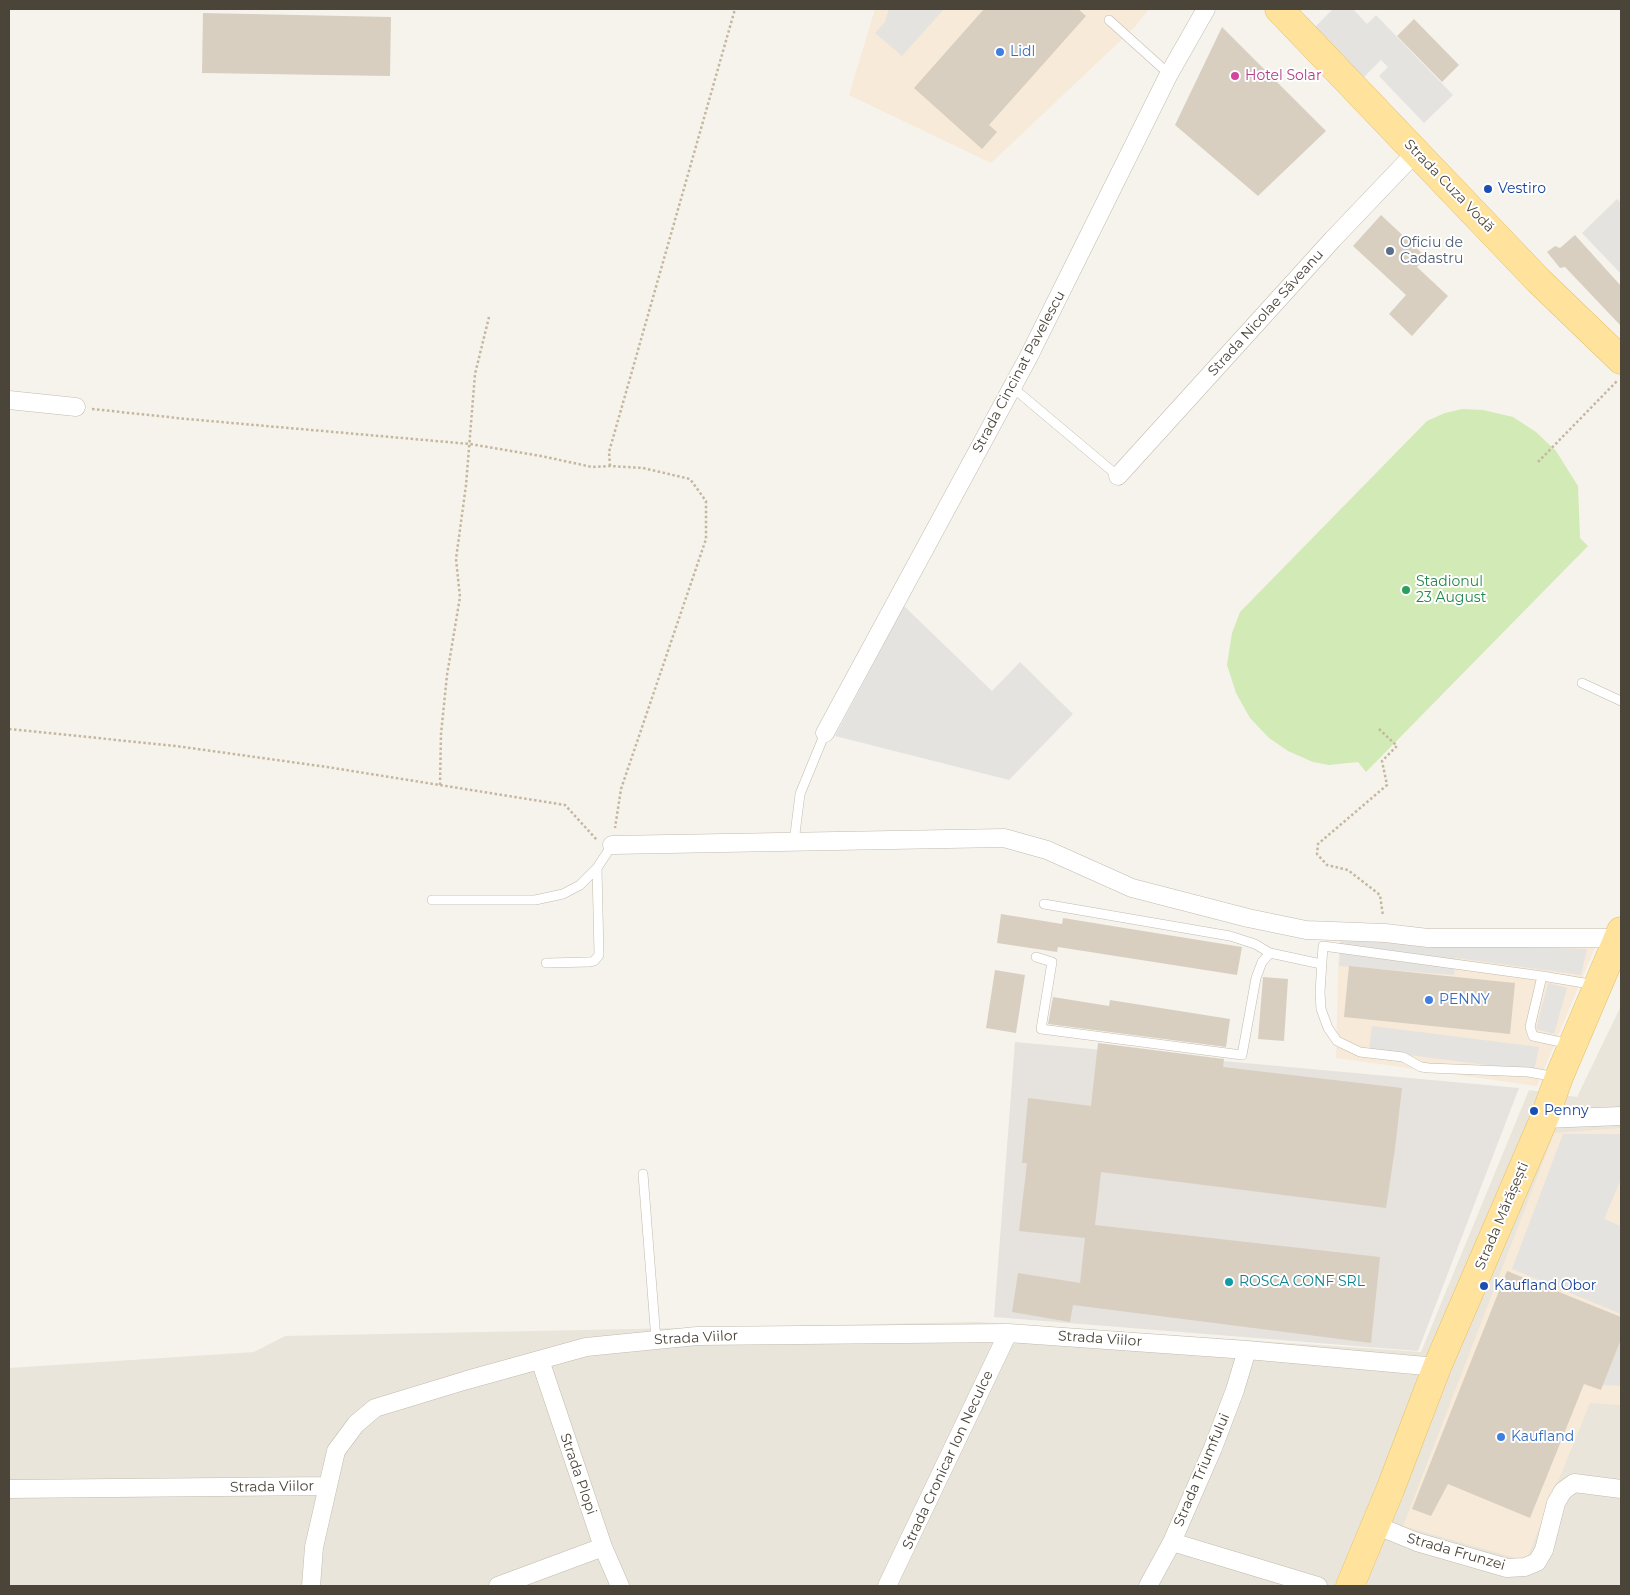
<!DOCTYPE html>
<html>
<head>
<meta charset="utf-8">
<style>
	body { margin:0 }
	#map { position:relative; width:1630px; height:1595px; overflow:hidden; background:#f6f3ec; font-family:Montserrat,sans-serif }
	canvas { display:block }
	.frame { position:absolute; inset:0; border:10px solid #4b4439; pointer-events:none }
</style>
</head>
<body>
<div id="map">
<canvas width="1630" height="1595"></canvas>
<div class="frame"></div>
</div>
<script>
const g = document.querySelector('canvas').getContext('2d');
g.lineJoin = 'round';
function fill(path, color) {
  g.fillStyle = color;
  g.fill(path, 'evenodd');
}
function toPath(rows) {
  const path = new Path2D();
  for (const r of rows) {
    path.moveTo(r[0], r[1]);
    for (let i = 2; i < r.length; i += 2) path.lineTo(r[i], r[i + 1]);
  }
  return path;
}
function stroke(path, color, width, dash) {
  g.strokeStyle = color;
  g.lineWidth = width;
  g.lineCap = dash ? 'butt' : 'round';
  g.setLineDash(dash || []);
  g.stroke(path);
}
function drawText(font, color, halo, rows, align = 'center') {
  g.font = font + ' Montserrat,sans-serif';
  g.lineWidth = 4;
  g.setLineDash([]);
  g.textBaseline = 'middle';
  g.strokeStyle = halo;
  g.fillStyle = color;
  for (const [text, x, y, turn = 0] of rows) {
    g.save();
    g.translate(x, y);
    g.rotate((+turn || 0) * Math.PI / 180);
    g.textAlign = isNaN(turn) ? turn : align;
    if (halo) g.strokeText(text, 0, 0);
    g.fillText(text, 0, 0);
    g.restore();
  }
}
fill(toPath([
	[1621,1006,1621,1586,9,1586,9,1368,254,1352,285,1336,978,1322,1421,1352,1529,1090,1577,1097]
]), '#eae5da');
fill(toPath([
	[875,9,1149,9,1134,28,991,163,849,95],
	[1339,939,1596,945,1537,1086,1336,1058],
	[1621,1128,1621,1405,1590,1403,1526,1561,1403,1526,1554,1133]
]), '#f7ead8');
fill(toPath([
	[1015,1042,1519,1088,1418,1351,994,1317]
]), '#e6e2dd');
fill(toPath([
	[1462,409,1483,410,1513,417,1536,432,1556,451,1578,486,1580,538,1588,546,1366,772,1358,762,1329,765,1313,762,1288,751,1269,738,1250,718,1236,693,1227,665,1232,633,1240,612,1427,421,1445,413]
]), '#d2eab5');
fill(toPath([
	[889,9,944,9,902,56,875,33,885,22],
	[1333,9,1353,9,1367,24,1376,15,1453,95,1424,123,1379,76,1388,67,1381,60,1364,77,1315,27],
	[1617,199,1621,203,1621,274,1582,233],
	[904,606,992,691,1020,662,1073,714,1009,780,835,736],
	[1341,941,1587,949,1581,975,1456,958,1454,975,1339,966],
	[1548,983,1567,988,1554,1034,1536,1029],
	[1372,1026,1539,1047,1534,1071,1369,1050],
	[1563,1134,1621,1134,1621,1179,1604,1219,1621,1226,1621,1314,1512,1269],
	[1621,1338,1621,1386,1603,1385]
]), '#e5e3e0');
fill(toPath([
	[984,9,1078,9,1086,16,989,125,997,132,982,149,914,88],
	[203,13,391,17,390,76,202,73],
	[1414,19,1459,65,1442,82,1397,36],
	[1222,27,1326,131,1258,196,1175,125],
	[1381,215,1426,257,1417,267,1448,296,1412,336,1389,314,1406,295,1353,246],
	[1575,235,1621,286,1621,326,1565,267,1560,268,1547,252,1555,246,1560,248],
	[1001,914,1062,924,1063,918,1242,947,1237,975,1058,947,1057,952,997,943],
	[1349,966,1515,983,1510,1034,1344,1017],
	[995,970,1025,975,1016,1033,986,1028],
	[1263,977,1288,979,1284,1041,1258,1039],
	[1053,997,1109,1006,1110,1000,1230,1019,1226,1047,1048,1024],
	[1098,1043,1224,1059,1223,1067,1402,1088,1395,1148,1386,1208,1101,1172,1095,1225,1380,1257,1371,1343,1073,1305,1070,1322,1012,1312,1018,1273,1080,1283,1085,1238,1019,1231,1027,1163,1022,1163,1028,1098,1091,1106],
	[1507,1271,1621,1317,1621,1339,1601,1390,1584,1384,1530,1518,1448,1484,1431,1516,1412,1509]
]), '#d8cfc1');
const service = toPath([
	[1109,20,1169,74],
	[1012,387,1118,476],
	[1582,683,1621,701],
	[794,842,800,794,825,733],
	[432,900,535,900,563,894,580,885,597,868,612,845],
	[1044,904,1230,936,1255,944,1270,953,1321,964],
	[1036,957,1052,962,1041,1029,1242,1055,1256,978,1262,962,1270,953],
	[546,963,590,962,594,961,599,955,597,868],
	[1542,976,1530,1027,1533,1036,1570,1044],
	[1557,1077,1528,1072,1429,1068,1421,1067,1403,1057,1360,1052,1337,1041,1328,1028,1321,1009,1320,992,1323,946,1542,976,1596,985],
	[643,1174,656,1340]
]);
const minor = toPath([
	[9,400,76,407],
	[1118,476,1333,239,1416,152],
	[825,733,1028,358,1169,74,1206,9],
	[612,845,1004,838,1047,850,1132,888,1248,918,1306,930,1385,933,1428,938,1618,938],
	[1544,1119,1621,1116],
	[540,1360,603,1547,620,1586],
	[9,1489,327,1486],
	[1375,1525,1417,1542,1507,1568,1525,1567,1537,1562,1544,1550,1556,1503,1563,1491,1574,1483,1621,1489],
	[1172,1542,1318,1586],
	[311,1586,314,1547,336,1451,356,1424,375,1408,467,1380,586,1347,697,1336,1008,1333,1247,1350,1437,1367],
	[498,1586,603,1547],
	[887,1586,1008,1333],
	[1148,1586,1172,1542,1213,1448,1235,1390,1247,1350]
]);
const primary = toPath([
	[1279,9,1539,281,1621,360],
	[1350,1586,1390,1490,1437,1367,1544,1119,1559,1077,1621,931]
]);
stroke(service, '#c2bbae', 10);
stroke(minor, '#c2bbae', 19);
stroke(primary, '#e6c16a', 29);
stroke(toPath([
	[92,409,187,419,470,444,541,456,592,467,610,466,643,468,690,479,706,501,706,539,621,789,615,828],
	[1538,462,1618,380],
	[610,466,609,452,735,9],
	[9,729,176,746,327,767,565,805,597,840],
	[1379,729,1397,746,1382,761,1387,785,1318,844,1317,854,1327,865,1348,870,1380,895,1383,916],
	[440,785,441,734,447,675,460,597,456,559,466,485,475,374,489,317]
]), '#c4b79f', 2.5, [2.5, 2.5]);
stroke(service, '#fff', 9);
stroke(minor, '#fff', 18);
stroke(primary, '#ffe39c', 28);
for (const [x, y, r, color] of [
	[1000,52,5,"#3f7fe0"],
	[1235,76,5,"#d1479c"],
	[1488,189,5,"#1a4fb4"],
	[1390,251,5,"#5c6f8a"],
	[1406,590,5,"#2e9e5b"],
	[1429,1000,5,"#3f7fe0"],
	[1534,1111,5,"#1a4fb4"],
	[1229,1282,5,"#0f9aa8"],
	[1484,1286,5,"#1a4fb4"],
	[1501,1437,5,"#3f7fe0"]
]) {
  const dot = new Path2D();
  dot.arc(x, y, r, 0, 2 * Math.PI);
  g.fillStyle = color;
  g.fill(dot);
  stroke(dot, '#fff', 2);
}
drawText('14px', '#366cbe', '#fff', [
	["Lidl",1010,52],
	["PENNY",1439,1000],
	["Kaufland",1511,1437]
], 'left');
drawText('14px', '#b23c85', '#fff', [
	["Hotel Solar",1245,76]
], 'left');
drawText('14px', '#4b4439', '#fff', [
	["Strada Cuza Vodă",1449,186,46],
	["Strada Nicolae Săveanu",1266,313,-48],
	["Strada Cincinat Pavelescu",1019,372,-62],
	["Strada Mărășești",1502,1216,-67],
	["Strada Viilor",696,1338,-3],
	["Strada Viilor",1100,1339,4],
	["Strada Cronicar Ion Neculce",948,1460,-65],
	["Strada Triumfului",1202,1470,-67],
	["Strada Plopi",578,1474,71],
	["Strada Viilor",272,1487,-1],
	["Strada Frunzei",1456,1552,16]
]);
drawText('14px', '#164399', '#fff', [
	["Vestiro",1498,189],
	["Penny",1544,1111],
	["Kaufland Obor",1494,1286]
], 'left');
drawText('14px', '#4e5e75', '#fff', [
	["Oficiu de",1400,243],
	["Cadastru",1400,259]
], 'left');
drawText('14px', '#27864d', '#fff', [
	["Stadionul",1416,582],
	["23 August",1416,598]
], 'left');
drawText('14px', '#0d838f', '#fff', [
	["ROSCA CONF SRL",1239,1282]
], 'left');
</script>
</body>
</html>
